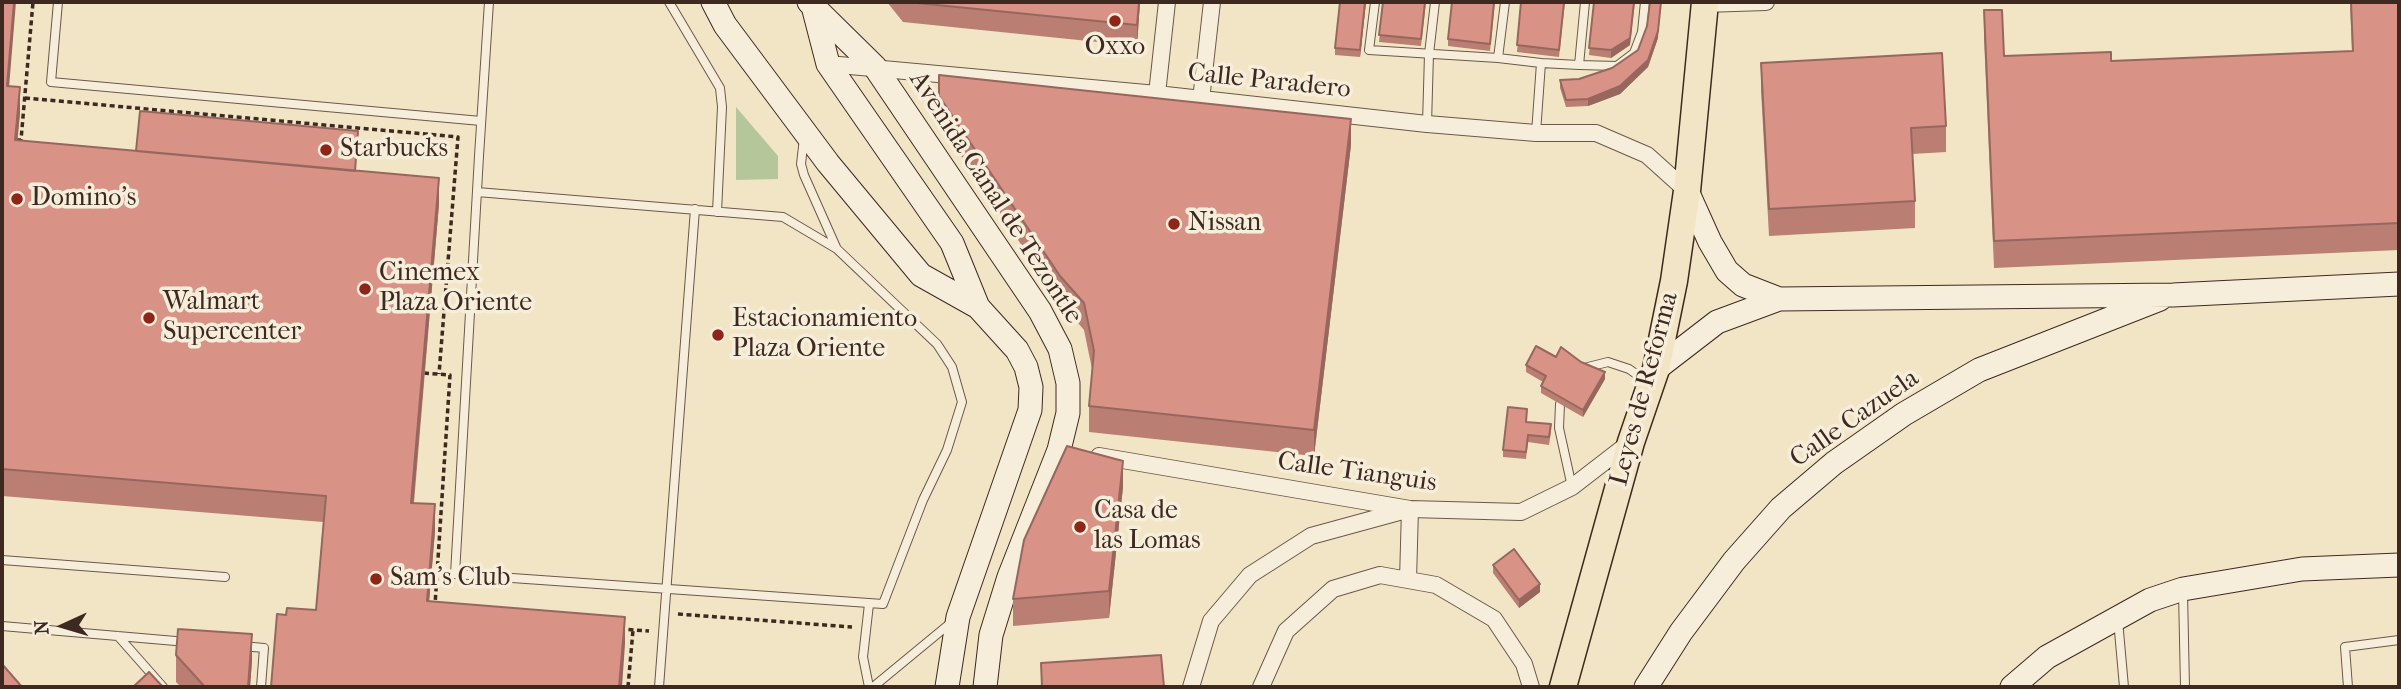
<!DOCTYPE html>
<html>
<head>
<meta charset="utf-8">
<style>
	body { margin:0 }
	#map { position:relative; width:2401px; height:689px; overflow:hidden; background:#f1e5c6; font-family:"IM FELL French Canon",serif }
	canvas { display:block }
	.frame { position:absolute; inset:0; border:4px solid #3e2921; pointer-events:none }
	.north { position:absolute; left:28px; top:591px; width:70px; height:70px; -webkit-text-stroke:5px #f6eeda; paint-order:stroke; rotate:266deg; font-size:19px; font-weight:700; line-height:28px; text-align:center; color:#3e2921 }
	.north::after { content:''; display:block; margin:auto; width:24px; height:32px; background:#3e2921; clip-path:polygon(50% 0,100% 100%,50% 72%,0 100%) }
</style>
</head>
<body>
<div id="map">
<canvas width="2401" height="689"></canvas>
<div class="frame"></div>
<div class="north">N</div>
</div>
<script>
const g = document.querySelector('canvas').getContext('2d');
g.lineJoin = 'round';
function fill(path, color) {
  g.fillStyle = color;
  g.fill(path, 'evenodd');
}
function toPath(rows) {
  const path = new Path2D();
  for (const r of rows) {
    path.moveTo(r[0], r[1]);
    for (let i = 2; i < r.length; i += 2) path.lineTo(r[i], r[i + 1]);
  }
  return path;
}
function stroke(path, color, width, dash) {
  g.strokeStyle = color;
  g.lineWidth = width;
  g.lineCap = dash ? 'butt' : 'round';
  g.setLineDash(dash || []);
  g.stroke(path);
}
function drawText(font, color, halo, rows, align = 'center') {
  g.font = font + ' "IM FELL French Canon",serif';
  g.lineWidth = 7;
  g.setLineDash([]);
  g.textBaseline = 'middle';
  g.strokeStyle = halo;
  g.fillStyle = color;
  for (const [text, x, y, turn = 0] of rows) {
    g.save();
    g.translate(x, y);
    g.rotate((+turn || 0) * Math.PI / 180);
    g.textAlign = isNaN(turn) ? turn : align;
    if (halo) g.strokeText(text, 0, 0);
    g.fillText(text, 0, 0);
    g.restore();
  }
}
fill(toPath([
	[736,107,778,156,778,179,736,180]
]), '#b4c69a');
const service = toPath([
	[58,2,51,82,481,121],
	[669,2,720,88,722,107,717,212],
	[1375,2,1369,50,1498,58],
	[1505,2,1498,58,1541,63],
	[1579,65,1617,66,1634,53,1642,32,1645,2],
	[1427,124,1429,54,1435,2],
	[1536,133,1541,63,1579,65,1585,2],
	[804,138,801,164,804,175,836,247],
	[477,192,783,217,837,249,937,344,952,367,962,402,947,450,923,500,883,604,455,574,479,156,489,2],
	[1584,368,1608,362,1629,369,1646,381],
	[1560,404,1559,428,1572,487],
	[2,560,225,577],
	[2183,592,2185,687],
	[2118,620,2124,687],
	[2,626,187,642],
	[118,636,163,687],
	[242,646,264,648,261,687],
	[659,687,695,209],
	[869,687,863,657,869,604],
	[873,687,953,621],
	[2348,687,2345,647,2399,640]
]);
const minor = toPath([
	[1704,4,1766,2],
	[828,64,1157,94,1427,124,1536,133,1596,133,1647,155,1687,191],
	[1157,94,1167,2],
	[1201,100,1212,2],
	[1099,456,1410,509,1521,512,1572,487,1629,443],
	[1191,687,1211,621,1250,575,1311,536,1410,509,1408,580],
	[1261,687,1286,631,1333,589,1380,575,1436,585,1494,619,1524,664,1531,687]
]);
const secondary = toPath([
	[713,2,725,25,828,163,921,275,978,307,1017,350,1026,367,1031,387,1030,410,958,617,947,687],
	[809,2,875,67,1040,311,1060,349,1068,383,1068,413,1059,450,1009,577,991,635,985,687],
	[813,6,828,64,952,243,978,307],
	[1687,191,1710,242,1727,271,1743,285,1779,299],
	[1656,369,1717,322,1779,299,2173,295,2399,284],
	[1646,687,1681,632,1734,561,1781,508,1834,463,1904,414,1979,370,2160,299],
	[2012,687,2047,657,2150,600,2183,589,2302,569,2399,565]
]);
const primary = toPath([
	[1563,687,1631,442,1656,369,1674,281,1687,191,1705,2]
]);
stroke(service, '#6b584a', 10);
stroke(minor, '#6b584a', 18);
stroke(secondary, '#3e2921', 25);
stroke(primary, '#3e2921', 29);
stroke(toPath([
	[25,98,458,137,439,374],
	[17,140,21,140,33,2],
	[424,373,450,375,435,605],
	[678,614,852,627],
	[620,629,649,631],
	[628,687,633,630]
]), '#3e2921', 3.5, [5, 3.5]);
stroke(service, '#f6eeda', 8);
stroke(minor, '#f6eeda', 16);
stroke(secondary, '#f6eeda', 23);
stroke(primary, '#f1e5c6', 26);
fill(toPath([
	[2,2,9,86,20,113,17,141,136,151,358,138,355,171,439,204,414,503,435,531,429,601,625,644,286,615,316,610,323,522,2,496],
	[887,2,1140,2,1137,46,903,22],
	[1366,2,1360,57,1335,55,1335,48],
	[1383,2,1426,2,1421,46,1379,42],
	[1495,2,1490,51,1448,46,1448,39],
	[1521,2,1565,2,1559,57,1517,52],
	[1594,2,1635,2,1630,45,1611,58,1589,55],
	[2350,2,2399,2,2399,250,1994,268,1984,37,1984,10,2004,56,2111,61,2352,51],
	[1658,38,1648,67,1620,94,1588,106,1566,107,1560,88,1560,80,1579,79,1612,68],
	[1761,63,1946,126,1946,152,1912,154,1915,201,1915,228,1769,236,1761,90],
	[939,75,1351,145,1314,456,1089,432,1089,406,1092,369,1084,330,1060,302,939,123],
	[1556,357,1605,379,1583,417,1541,393,1541,386,1543,382,1526,372,1526,365],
	[1527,416,1526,422,1551,432,1549,445,1528,442,1526,459,1503,457,1503,450],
	[1123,487,1109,618,1013,626,1013,599],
	[1493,565,1540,592,1519,608,1493,573],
	[176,655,252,661,250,687,181,687,176,682]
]), '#ba7e73');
fill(toPath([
	[14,2,16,2,7,112,7,86],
	[1139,2,1140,2,1137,46,1137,25],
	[1365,2,1366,2,1360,57,1360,50],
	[1634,2,1630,45,1611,58,1611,50],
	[1661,2,1658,38,1648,67,1620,94,1588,106,1588,99,1648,60],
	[20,87,20,113,15,167,15,140],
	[1351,119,1351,145,1314,456,1314,430],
	[439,178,439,204,411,529,411,503],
	[1605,372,1605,379,1583,417,1583,410],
	[1123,461,1123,487,1109,618,1109,591],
	[435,504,435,531,427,627,427,601],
	[1540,584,1540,592,1519,608,1519,600],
	[625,617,625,644,622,687,619,687],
	[252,634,252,661,250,687,248,687]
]), '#97675e');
const building = toPath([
	[2,2,14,2,7,86,20,87,15,140,439,178,411,503,435,504,427,601,625,617,619,687,271,687,277,614,286,615,287,608,316,610,326,496,2,469,2,2],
	[907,2,1139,2,1137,25,907,2],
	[1340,2,1365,2,1360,50,1335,48,1340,2],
	[1383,2,1425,2,1421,39,1379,35,1383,2],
	[1452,2,1494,2,1490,44,1448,39,1452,2],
	[1521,2,1564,2,1559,50,1517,45,1521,2],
	[1594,2,1634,2,1630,38,1611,50,1589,48,1594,2],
	[1650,2,1661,2,1658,31,1648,60,1620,86,1588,99,1566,100,1560,80,1579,79,1612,68,1638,50,1647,26,1650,2],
	[2351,2,2399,2,2399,223,1994,241,1984,10,2002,10,2004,56,2111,52,2111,61,2353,51,2351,2],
	[1942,53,1946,126,1911,128,1915,201,1769,209,1761,63,1942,53],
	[939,75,1351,119,1314,430,1089,406,1094,351,1084,303,1060,276,939,96,939,75],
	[140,111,358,131,355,171,136,151,140,111],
	[1536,346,1556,357,1561,347,1581,362,1605,372,1583,410,1541,386,1546,376,1526,365,1536,346],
	[1508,407,1527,409,1526,422,1551,424,1549,437,1528,435,1526,452,1503,450,1508,407],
	[1067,446,1123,461,1109,591,1013,599,1024,540,1067,446],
	[1514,549,1540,584,1519,600,1493,565,1514,549],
	[178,629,252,634,248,687,205,687,176,655,178,629],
	[1161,655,1164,687,1042,687,1041,663,1161,655],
	[2,664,22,687,2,687,2,664],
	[149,672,163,687,133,687,149,672]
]);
fill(building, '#d89386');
stroke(building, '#97675e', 2);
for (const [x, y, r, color] of [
	[1115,21,7,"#8f2418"],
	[326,150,7,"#8f2418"],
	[17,199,7,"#8f2418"],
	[1174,224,7,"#8f2418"],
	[365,289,7,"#8f2418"],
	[149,318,7,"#8f2418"],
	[718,335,7,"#8f2418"],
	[1080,527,7,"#8f2418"],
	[376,579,7,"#8f2418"]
]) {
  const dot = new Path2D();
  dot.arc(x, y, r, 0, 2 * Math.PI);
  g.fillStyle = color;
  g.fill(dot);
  stroke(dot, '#f6eeda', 2.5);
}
drawText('26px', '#3e2921', '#f6eeda', [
	["Oxxo",1115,48,"center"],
	["Starbucks",340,150],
	["Domino's",31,199],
	["Nissan",1188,224],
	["Cinemex",379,274],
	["Plaza Oriente",379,304],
	["Walmart",163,303],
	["Supercenter",163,333],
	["Estacionamiento",732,320],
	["Plaza Oriente",732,350],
	["Casa de",1094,512],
	["las Lomas",1094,542],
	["Sam's Club",390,579]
], 'left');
drawText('26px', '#3e2921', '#f6eeda', [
	["Calle Paradero",1269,82,6],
	["Avenida Canal de Tezontle",995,198,57],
	["Leyes de Reforma",1645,389,-75],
	["Calle Cazuela",1855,419,-35],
	["Calle Tianguis",1357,473,8]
]);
</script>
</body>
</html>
